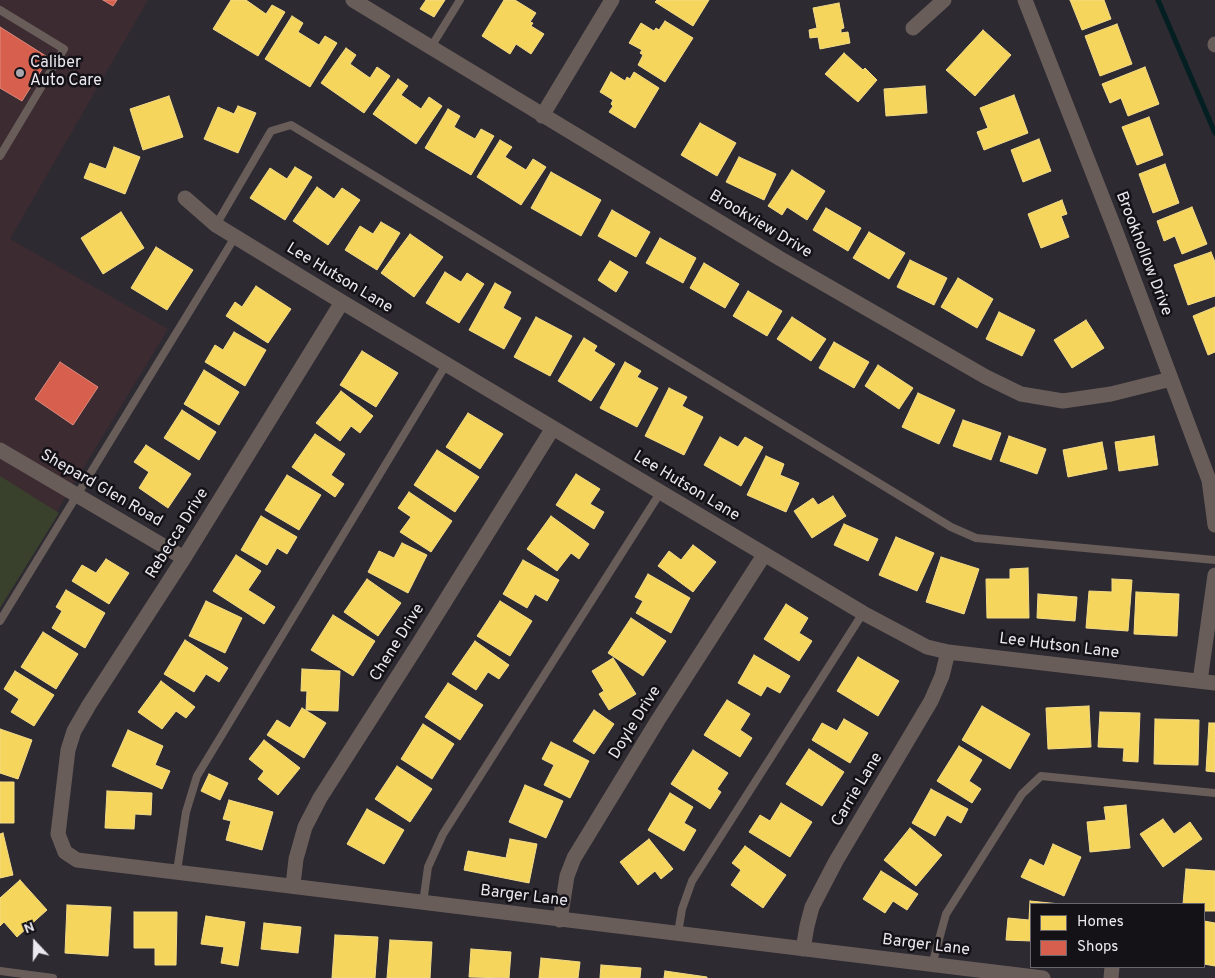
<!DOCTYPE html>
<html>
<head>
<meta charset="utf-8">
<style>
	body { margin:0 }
	#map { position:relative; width:1215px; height:978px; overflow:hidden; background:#2d2a31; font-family:Overpass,sans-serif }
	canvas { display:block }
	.legend { position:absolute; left:1030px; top:903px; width:175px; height:65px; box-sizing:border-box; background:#141117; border:1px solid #6a676e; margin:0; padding:6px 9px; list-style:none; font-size:15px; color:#ebe8f0 }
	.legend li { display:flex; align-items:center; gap:10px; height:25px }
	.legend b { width:25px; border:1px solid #6a676e }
	.north { position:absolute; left:10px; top:918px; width:50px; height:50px; -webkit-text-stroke:4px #141117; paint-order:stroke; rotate:339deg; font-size:14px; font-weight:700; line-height:20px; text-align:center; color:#ebe8f0 }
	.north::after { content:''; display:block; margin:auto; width:18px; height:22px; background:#ebe8f0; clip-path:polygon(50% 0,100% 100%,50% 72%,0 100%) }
</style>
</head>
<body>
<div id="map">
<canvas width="1215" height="978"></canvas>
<ul class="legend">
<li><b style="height:14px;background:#f6d55c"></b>Homes</li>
<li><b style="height:14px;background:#d6604d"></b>Shops</li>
</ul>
<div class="north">N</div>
</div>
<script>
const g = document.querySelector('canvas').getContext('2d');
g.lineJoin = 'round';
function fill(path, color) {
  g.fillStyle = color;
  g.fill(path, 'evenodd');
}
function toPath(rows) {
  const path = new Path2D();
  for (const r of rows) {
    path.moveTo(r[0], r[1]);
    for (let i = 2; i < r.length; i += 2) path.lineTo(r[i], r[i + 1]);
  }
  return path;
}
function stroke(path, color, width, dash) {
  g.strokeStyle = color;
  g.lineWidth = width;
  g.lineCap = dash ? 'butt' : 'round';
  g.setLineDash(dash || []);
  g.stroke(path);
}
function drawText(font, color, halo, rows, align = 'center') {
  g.font = font + ' Overpass,sans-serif';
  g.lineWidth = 5;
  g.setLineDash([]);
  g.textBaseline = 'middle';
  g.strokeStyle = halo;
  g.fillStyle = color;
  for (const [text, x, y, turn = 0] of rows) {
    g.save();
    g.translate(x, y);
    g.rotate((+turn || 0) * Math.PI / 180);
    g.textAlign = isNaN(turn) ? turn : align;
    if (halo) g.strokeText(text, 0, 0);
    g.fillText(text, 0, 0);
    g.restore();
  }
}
fill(toPath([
	[0,0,148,0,10,239,168,329,0,605]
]), '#3c2b30');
fill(toPath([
	[0,476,59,513,0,608]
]), '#39402c');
const homes = toPath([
	[231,0,246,0,266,14,272,5,285,12,258,56,213,29,231,0],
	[426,0,445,0,434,17,420,9,426,0],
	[504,0,515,0,536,13,530,22,533,23,531,26,544,34,531,54,516,44,510,54,482,36,504,0],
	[657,0,709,0,693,26,655,2,657,0],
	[1070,0,1104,0,1111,19,1082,30,1070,0],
	[839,3,844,28,841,29,841,33,848,32,850,43,820,49,818,37,810,38,809,30,817,28,813,8,839,3],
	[292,16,303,23,298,32,319,45,325,36,337,43,310,87,265,59,292,16],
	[665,21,693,38,665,82,638,65,643,55,640,53,642,50,629,43,641,23,654,31,656,28,659,30,665,21],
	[1117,24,1132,64,1100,76,1085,36,1117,24],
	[983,30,1011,55,975,96,946,70,983,30],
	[346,48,356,55,350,64,370,78,377,67,390,76,364,113,321,83,346,48],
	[844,53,863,70,865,68,877,80,858,102,825,74,844,53],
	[1145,67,1159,104,1128,116,1121,98,1110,103,1102,84,1145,67],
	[611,72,625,81,627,77,630,79,634,72,659,88,635,128,609,112,613,106,611,104,613,100,600,92,611,72],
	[398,79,408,86,401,95,421,109,429,97,442,106,416,144,373,114,398,79],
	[925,86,927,113,886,116,884,89,925,86],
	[1014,95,1028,133,984,150,977,132,988,128,980,108,1014,95],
	[169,96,183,137,143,150,130,109,169,96],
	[238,106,256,113,238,153,204,139,218,107,234,114,238,106],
	[448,109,460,116,454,127,475,139,481,129,494,136,471,175,425,148,448,109],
	[1149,117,1163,155,1137,165,1122,127,1149,117],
	[700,123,736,143,717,176,681,155,700,123],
	[1039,139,1051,171,1023,182,1011,150,1039,139],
	[500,140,512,147,505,157,526,170,533,159,546,167,521,205,477,177,500,140],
	[114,147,140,157,125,194,84,178,90,163,106,169,114,147],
	[739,157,776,174,764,200,726,182,739,157],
	[1165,164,1179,203,1153,213,1139,174,1165,164],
	[295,167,312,177,285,220,250,198,270,168,287,179,295,167],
	[792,170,825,191,807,220,787,207,782,215,768,206,792,170],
	[551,172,601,200,581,236,531,208,551,172],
	[317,187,334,199,342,188,360,200,328,245,293,221,317,187],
	[1062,200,1067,214,1061,216,1069,237,1041,248,1028,214,1062,200],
	[1192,207,1207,244,1182,254,1175,236,1164,241,1157,221,1192,207],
	[826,208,861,228,848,251,813,230,826,208],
	[612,210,650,232,636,257,598,236,612,210],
	[121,212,144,248,103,274,81,238,121,212],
	[381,222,400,233,377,270,345,250,360,226,373,234,381,222],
	[869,232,905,253,889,279,853,258,869,232],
	[410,234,443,257,414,297,381,273,410,234],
	[660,238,696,258,683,283,646,263,660,238],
	[156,247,193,270,167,310,131,288,156,247],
	[1211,252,1215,262,1215,296,1188,305,1174,265,1211,252],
	[910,260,947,278,934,305,897,287,910,260],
	[610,261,628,272,616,292,598,280,610,261],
	[704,263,739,284,725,308,690,288,704,263],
	[445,272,461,282,467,273,484,284,459,323,426,303,445,272],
	[958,278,993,299,977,328,941,307,958,278],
	[495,283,511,292,503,308,521,318,504,349,469,330,495,283],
	[256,286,291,309,268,343,226,316,235,302,242,307,256,286],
	[748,291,782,311,767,336,733,316,748,291],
	[1215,307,1215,352,1208,355,1193,316,1215,307],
	[999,312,1035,330,1022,356,986,339,999,312],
	[536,317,572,336,550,376,514,357,536,317],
	[792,317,826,339,811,361,777,339,792,317],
	[1086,320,1104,348,1072,368,1054,340,1086,320],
	[234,332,266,350,245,386,205,362,215,345,223,350,234,332],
	[584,338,597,346,594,351,615,364,591,401,558,381,584,338],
	[834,342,869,362,854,388,819,368,834,342],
	[362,351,398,373,376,407,340,385,362,351],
	[625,362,641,371,637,377,658,388,637,427,600,408,625,362],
	[878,365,913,388,899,409,865,386,878,365],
	[204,370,239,392,219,425,184,404,204,370],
	[669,388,687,397,682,406,703,417,684,455,645,436,669,388],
	[341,391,373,416,360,433,351,426,340,441,316,423,341,391],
	[918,393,955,410,939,444,902,427,918,393],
	[182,410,216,432,199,460,164,438,182,410],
	[468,413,503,434,480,469,446,447,468,413],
	[963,420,1001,433,991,460,953,446,963,420],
	[315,434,345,454,331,475,344,484,335,497,292,467,315,434],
	[1009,436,1046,449,1037,474,1000,461,1009,436],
	[1154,436,1158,465,1119,471,1115,442,1154,436],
	[720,437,738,447,745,437,763,447,741,486,704,465,720,437],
	[1102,442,1107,469,1068,477,1063,450,1102,442],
	[146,445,191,474,168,508,139,488,149,472,134,462,146,445],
	[437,450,479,477,455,512,414,485,437,450],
	[766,456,784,464,780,475,799,483,786,512,747,495,766,456],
	[576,474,600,489,590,504,604,512,594,529,556,505,576,474],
	[287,475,321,495,299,530,265,510,287,475],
	[409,492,452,521,431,552,400,532,411,517,398,508,409,492],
	[833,496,846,516,812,538,794,511,813,498,818,505,833,496],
	[261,516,297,537,287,554,277,548,267,565,241,550,261,516],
	[551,516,589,544,579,559,571,553,557,571,527,549,551,516],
	[844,524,878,539,868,561,834,545,844,524],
	[896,537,934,553,917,591,879,575,896,537],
	[402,543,427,555,408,593,368,572,379,551,394,558,402,543],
	[693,545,716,562,693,592,658,566,669,551,681,560,693,545],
	[236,555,261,571,248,590,275,607,264,624,213,591,236,555],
	[941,557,979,569,964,614,926,602,941,557],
	[106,559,129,573,109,604,72,581,82,565,96,573,106,559],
	[523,560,559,580,547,601,535,594,527,608,503,594,523,560],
	[1028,568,1029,618,987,618,986,579,1010,579,1010,569,1028,568],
	[648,574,690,598,671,633,636,613,643,601,635,597,648,574],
	[367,579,401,603,378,636,344,612,367,579],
	[1112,579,1132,580,1128,631,1086,628,1089,591,1112,592,1112,579],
	[66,590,105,613,85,648,52,628,62,611,56,607,66,590],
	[1136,592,1179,594,1177,636,1134,634,1136,592],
	[1038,594,1077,597,1075,621,1037,618,1038,594],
	[206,601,242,618,225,653,189,636,206,601],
	[500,601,532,621,510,656,477,636,500,601],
	[786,604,808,618,799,633,812,641,799,661,764,639,786,604],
	[333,615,375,641,353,676,311,650,333,615],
	[631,618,666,641,643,676,608,653,631,618],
	[43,632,78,654,56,689,21,667,43,632],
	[185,640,228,668,219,682,206,674,194,692,164,674,185,640],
	[475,641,509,665,499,679,488,672,476,690,452,674,475,641],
	[754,655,790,676,780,693,767,686,761,696,738,683,754,655],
	[858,657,899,681,878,716,837,691,858,657],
	[613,658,636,694,609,710,599,694,604,691,592,671,613,658],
	[302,669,340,671,338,711,306,710,307,691,301,691,302,669],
	[15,671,54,695,34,726,11,712,19,699,4,689,15,671],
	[161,681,195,707,186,718,176,711,162,729,138,712,161,681],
	[448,683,483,705,460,740,425,717,448,683],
	[727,700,750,714,740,730,752,738,740,757,704,735,727,700],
	[982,706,1030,734,1010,769,962,740,982,706],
	[1089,706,1091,747,1048,749,1046,708,1089,706],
	[302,708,326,723,304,758,267,735,277,720,290,728,302,708],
	[594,710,614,724,594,754,573,741,594,710],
	[1100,712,1140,713,1138,762,1123,761,1124,748,1098,747,1100,712],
	[844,719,868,733,850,763,812,740,822,723,837,731,844,719],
	[1155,719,1199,720,1198,765,1154,764,1155,719],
	[1209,723,1215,723,1215,772,1206,771,1209,723],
	[423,724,454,744,432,779,401,759,423,724],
	[0,729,32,740,18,779,0,773,0,729],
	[128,730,163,746,155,765,170,771,162,789,112,766,128,730],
	[264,740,300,768,278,795,258,779,264,771,249,759,264,740],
	[551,742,589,761,570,798,544,785,554,765,542,759,551,742],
	[959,746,982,760,969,781,981,789,972,803,937,781,959,746],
	[809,749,844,772,822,806,786,784,809,749],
	[693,750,728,773,717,789,721,792,710,809,671,784,693,750],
	[397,766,432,789,410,822,375,799,397,766],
	[209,774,228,783,220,800,201,791,209,774],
	[0,782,14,782,14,823,0,823,0,782],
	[525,785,563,801,546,838,509,822,525,785],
	[931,789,968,809,961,823,947,815,935,836,912,823,931,789],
	[107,791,152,793,151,815,135,814,134,829,105,828,107,791],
	[670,793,693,807,684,823,696,830,684,851,648,830,670,793],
	[229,800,273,812,262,850,226,840,231,821,223,819,229,800],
	[781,803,812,822,790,857,749,832,760,815,770,821,781,803],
	[1126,805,1130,848,1090,852,1087,822,1106,820,1104,807,1126,805],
	[367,809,404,830,384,864,347,844,367,809],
	[1163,819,1174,834,1190,822,1202,839,1163,867,1140,834,1163,819],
	[910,828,942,855,916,886,884,860,910,828],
	[3,833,13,875,0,878,0,834,3,833],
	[510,839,537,844,529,883,464,870,468,851,506,858,510,839],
	[649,839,673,869,661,879,655,871,638,885,620,862,649,839],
	[1053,844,1081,857,1064,896,1021,877,1030,859,1044,866,1053,844],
	[745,846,786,875,763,908,731,885,741,870,732,863,745,846],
	[1186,869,1215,871,1215,911,1204,911,1204,904,1183,904,1186,869],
	[881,871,918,894,907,910,893,901,885,913,863,899,881,871],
	[20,880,47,910,17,937,4,922,0,926,0,898,20,880],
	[1030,901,1060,904,1031,904,1031,941,1006,940,1008,918,1029,920,1030,901],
	[67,905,111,907,108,956,65,953,67,905],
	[134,912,177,912,176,965,155,965,155,948,134,948,134,912],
	[206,916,245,922,238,966,221,963,224,947,201,944,206,916],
	[1204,921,1215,923,1215,966,1204,964,1204,921],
	[264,923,301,927,298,953,261,949,264,923],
	[335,935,378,937,375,978,332,978,335,935],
	[390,940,432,942,430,978,387,978,390,940],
	[471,949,511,952,509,978,469,977,471,949],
	[541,958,580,962,578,978,539,978,541,958],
	[601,965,641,968,640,978,600,978,601,965],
	[665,971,707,977,707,978,664,978,665,971]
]);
fill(homes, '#f6d55c');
stroke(homes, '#f3db88', 1);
const shops = toPath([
	[103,0,117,0,113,6,103,0],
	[0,27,49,58,22,101,0,88,0,27],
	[60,362,98,387,73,425,35,399,60,362]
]);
fill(shops, '#d6604d');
stroke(shops, '#dc897e', 1);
stroke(toPath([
	[1158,0,1215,133]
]), '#041f22', 5);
stroke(toPath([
	[0,10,64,49,0,156],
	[431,47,460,0],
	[216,225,271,131,291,125,951,527,976,538,1215,560],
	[0,621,235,237],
	[177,871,186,812,197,776,447,363],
	[423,903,428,867,443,834,660,493],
	[678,933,682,909,692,881,863,613],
	[932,965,946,914,1022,794,1041,776,1215,793],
	[0,971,53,978]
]), '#695d5a', 8);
stroke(toPath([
	[353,0,779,258,986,377,1021,394,1063,401,1111,394,1171,379],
	[1025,0,1116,232,1209,480,1215,525],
	[913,28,944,0],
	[1215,45,1215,44],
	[542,116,612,0],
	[185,198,216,225,342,302,863,613,927,647,948,652,1215,683],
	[342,302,184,558,89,705,74,731,68,750,58,834,65,852,77,860,1043,978],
	[0,450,184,558],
	[1200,681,1215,575],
	[293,885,296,859,305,827,320,798,419,643,553,428],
	[560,920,567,876,574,858,658,720,764,555],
	[803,949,807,926,812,907,836,861,931,701,942,676,948,652],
	[1111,978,1112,967]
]), '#695d5a', 15);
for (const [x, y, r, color] of [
	[20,73,5,"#a8a6ad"]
]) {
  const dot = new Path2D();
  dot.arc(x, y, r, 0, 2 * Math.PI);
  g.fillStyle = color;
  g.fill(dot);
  stroke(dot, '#141117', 2);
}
drawText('16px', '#ebe8f0', '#141117', [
	["Caliber",30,64],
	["Auto Care",30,82]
], 'left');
drawText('16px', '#ebe8f0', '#141117', [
	["Brookview Drive",760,225,31],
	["Brookhollow Drive",1143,254,69],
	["Lee Hutson Lane",339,279,31],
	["Lee Hutson Lane",686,487,31],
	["Shepard Glen Road",101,489,30],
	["Rebecca Drive",178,534,-58],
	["Chene Drive",398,643,-58],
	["Lee Hutson Lane",1059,647,7],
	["Doyle Drive",636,723,-58],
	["Carrie Lane",858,790,-59],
	["Barger Lane",524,897,7],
	["Barger Lane",926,946,7]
]);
</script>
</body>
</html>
